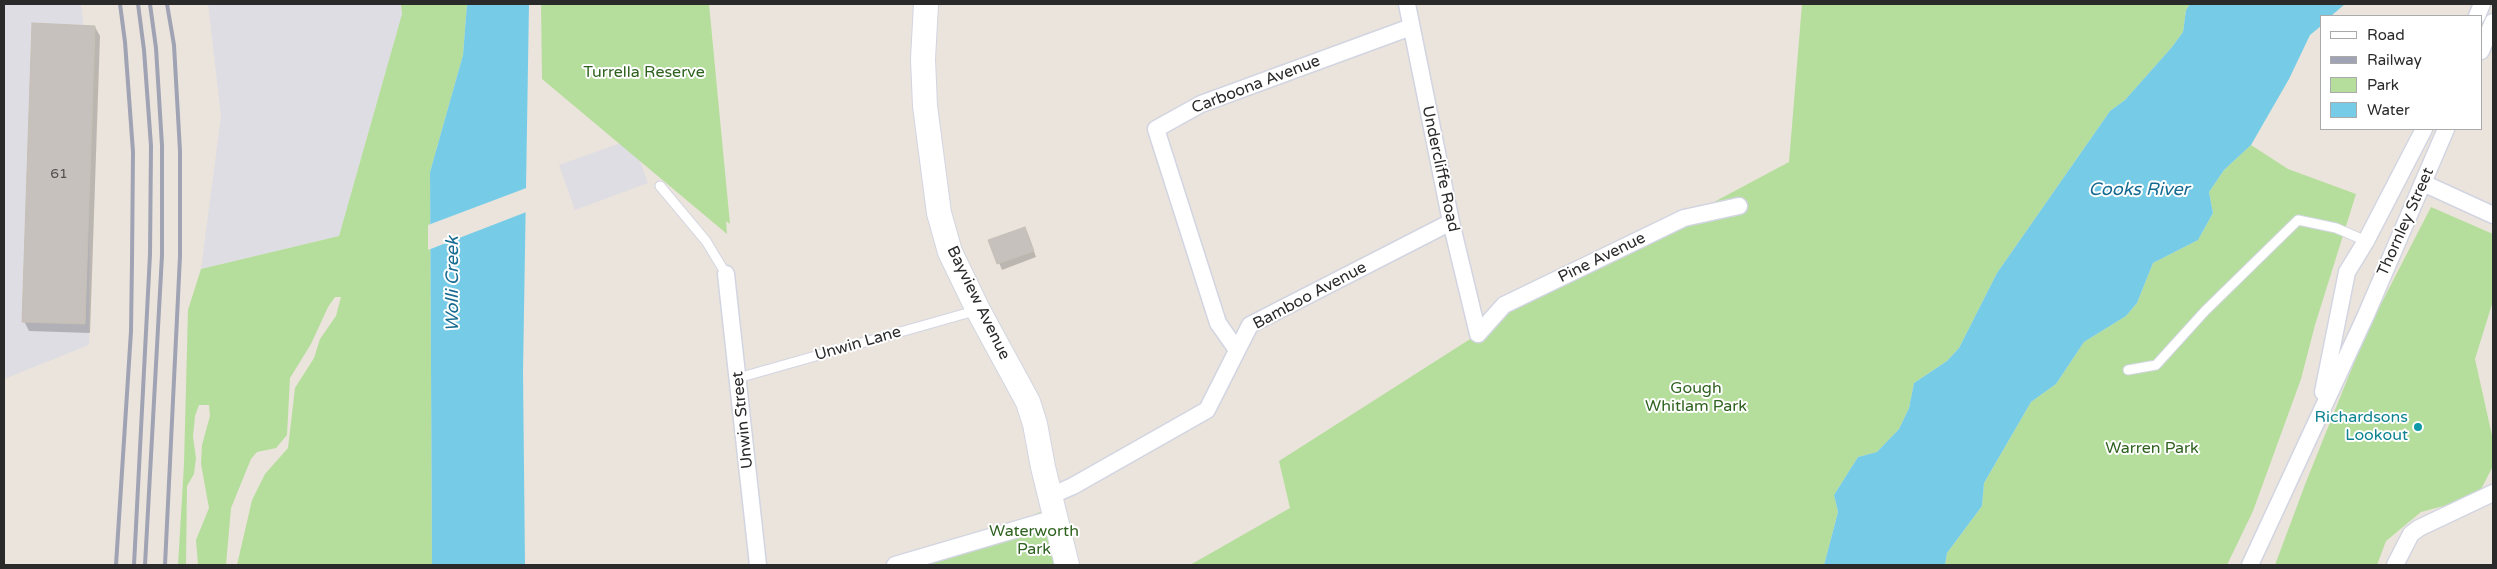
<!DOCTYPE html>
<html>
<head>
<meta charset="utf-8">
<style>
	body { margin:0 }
	#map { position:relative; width:2497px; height:569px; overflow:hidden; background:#ebe4dc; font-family:"Varela Round",sans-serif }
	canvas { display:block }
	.frame { position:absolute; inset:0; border:5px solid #2a2a2a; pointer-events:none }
	.legend { position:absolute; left:2320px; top:15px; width:162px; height:115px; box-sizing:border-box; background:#fff; border:1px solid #aaa; margin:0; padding:6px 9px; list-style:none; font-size:15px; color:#2a2a2a }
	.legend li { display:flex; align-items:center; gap:10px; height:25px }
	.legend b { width:25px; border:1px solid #aaa }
</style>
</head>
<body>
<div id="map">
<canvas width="2497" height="569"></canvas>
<div class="frame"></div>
<ul class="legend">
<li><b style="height:6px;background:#fff"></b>Road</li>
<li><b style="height:6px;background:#a0a3b3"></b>Railway</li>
<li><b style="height:14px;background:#b5de9c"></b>Park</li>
<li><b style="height:14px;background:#76cce6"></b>Water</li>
</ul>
</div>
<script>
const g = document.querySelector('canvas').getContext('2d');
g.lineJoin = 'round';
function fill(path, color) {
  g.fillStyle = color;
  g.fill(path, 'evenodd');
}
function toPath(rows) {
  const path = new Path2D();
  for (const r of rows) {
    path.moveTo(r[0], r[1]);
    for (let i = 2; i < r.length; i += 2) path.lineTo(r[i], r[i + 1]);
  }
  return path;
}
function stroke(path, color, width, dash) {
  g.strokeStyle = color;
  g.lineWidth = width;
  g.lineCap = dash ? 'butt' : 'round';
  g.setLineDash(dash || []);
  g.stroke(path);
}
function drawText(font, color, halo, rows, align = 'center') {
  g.font = font + ' "Varela Round",sans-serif';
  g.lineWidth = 4;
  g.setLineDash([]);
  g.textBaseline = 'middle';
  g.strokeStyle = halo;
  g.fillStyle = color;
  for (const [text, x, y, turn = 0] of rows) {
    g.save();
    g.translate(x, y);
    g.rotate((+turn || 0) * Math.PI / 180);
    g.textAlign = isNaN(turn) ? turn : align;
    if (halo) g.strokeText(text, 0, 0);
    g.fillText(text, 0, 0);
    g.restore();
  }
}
fill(toPath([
	[4,4,81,4,90,82,89,345,4,379],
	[208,4,401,4,402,14,339,236,201,269,221,116],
	[632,139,648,183,575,210,559,165]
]), '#dedde4');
fill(toPath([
	[401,4,467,4,463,55,430,172,432,565,237,565,252,500,265,474,288,448,295,388,314,358,320,339,336,316,341,297,335,297,328,307,311,344,290,378,287,435,276,448,257,452,251,459,231,508,226,565,198,565,196,540,209,508,201,464,202,445,210,416,209,405,199,405,195,416,193,437,196,458,194,474,187,486,186,565,178,565,184,464,188,310,201,269,339,236,402,14],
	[541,4,709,4,730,224,726,221,727,234,542,79],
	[1802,4,2190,4,2186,10,2183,32,2172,47,2125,100,2110,111,1997,273,1959,348,1947,361,1914,383,1909,408,1899,429,1877,452,1858,457,1834,495,1838,512,1824,565,1190,565,1290,508,1279,461,1478,334,1504,305,1684,218,1789,162],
	[2251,145,2288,169,2356,194,2315,325,2301,379,2253,511,2227,565,1945,565,1947,553,1982,506,1984,483,2031,402,2056,384,2084,342,2126,316,2137,303,2153,263,2198,240,2213,213,2209,192,2224,170],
	[2431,207,2493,234,2493,301,2475,359,2493,440,2493,466,2477,497,2421,512,2386,541,2377,565,2275,565,2306,482,2366,333],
	[1052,507,1067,565,895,565,1028,517]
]), '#b5de9c');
fill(toPath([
	[467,4,529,4,523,372,525,565,432,565,430,172,463,55],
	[2190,4,2345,4,2331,16,2321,16,2321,26,2310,35,2289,79,2251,145,2224,170,2209,192,2213,213,2198,240,2153,263,2137,303,2126,316,2084,342,2056,384,2031,402,1984,483,1982,506,1947,553,1945,565,1824,565,1838,512,1834,495,1858,457,1877,452,1899,429,1909,408,1914,383,1947,361,1959,348,1997,273,2110,111,2125,100,2172,47,2183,32,2186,10]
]), '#76cce6');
fill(toPath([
	[529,187,529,211,428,250,428,225]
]), '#ebe4dc');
fill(toPath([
	[95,27,100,36,90,333,29,331,24,321],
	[1028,234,1036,257,1002,270,990,241]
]), '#0003');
const building = toPath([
	[32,23,95,26,85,324,22,322,32,23],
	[1025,227,1034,251,997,264,988,240,1025,227]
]);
fill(building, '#c6c1bc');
stroke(building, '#c6c0b6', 1);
const lane = toPath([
	[660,186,706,241,726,274],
	[2128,370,2156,365,2205,311,2298,220,2336,228,2366,241],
	[738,378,978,310]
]);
const street = toPath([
	[1407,4,1451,222,1478,334],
	[2477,16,2482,4],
	[2481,51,2493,22],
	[2423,183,2493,215],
	[726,274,758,565],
	[1478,334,1504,305,1684,218,1739,206],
	[1237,350,1218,323,1156,129,1201,104,1411,27],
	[2323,392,2347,272,2366,241,2424,129],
	[1050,496,1073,486,1207,410,1250,325,1451,222],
	[895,565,1055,518],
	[2250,565,2366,315,2446,129],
	[2395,565,2411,534,2419,528,2493,493]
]);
const secondary = toPath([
	[926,4,923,59,925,106,939,213,950,252,978,310,1028,402,1035,424,1043,467,1067,565]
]);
stroke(lane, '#d2d5e1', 11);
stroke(street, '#d2d5e1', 19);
stroke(secondary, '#d2d5e1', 26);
stroke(lane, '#fff', 9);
stroke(street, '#fff', 16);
stroke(secondary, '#fff', 24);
stroke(toPath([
	[116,565,131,331,132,261,133,152,125,42,120,4],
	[134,565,150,254,151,146,144,50,138,4],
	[145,565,162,255,162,146,156,48,150,4],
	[165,565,180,256,180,151,174,45,167,4]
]), '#a0a3b3', 4);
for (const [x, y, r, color] of [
	[2418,427,5,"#0f9aa8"]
]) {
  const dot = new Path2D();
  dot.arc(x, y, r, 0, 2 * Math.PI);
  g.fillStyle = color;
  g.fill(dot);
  stroke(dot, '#fff', 2);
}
drawText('14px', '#51504e', null, [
	["61",59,174]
]);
drawText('16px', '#2f621f', '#fff', [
	["Turrella Reserve",644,73],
	["Gough",1696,389],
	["Whitlam Park",1696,407],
	["Warren Park",2152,449],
	["Waterworth",1034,532],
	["Park",1034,550]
]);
drawText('16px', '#2a2a2a', '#fff', [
	["Carboona Avenue",1256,85,-21],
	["Undercliffe Road",1440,169,78],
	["Thornley Street",2406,222,-66],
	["Pine Avenue",1602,258,-26],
	["Bamboo Avenue",1310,296,-28],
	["Bayview Avenue",978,303,64],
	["Unwin Lane",858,344,-16],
	["Unwin Street",743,420,-96]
]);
drawText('16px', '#0d838f', '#fff', [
	["Richardsons",2408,418],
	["Lookout",2408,436]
], 'right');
drawText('italic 18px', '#166b91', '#fff', [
	["Cooks River",2139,190],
	["Wolli Creek",453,284,-90]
]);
</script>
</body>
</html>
